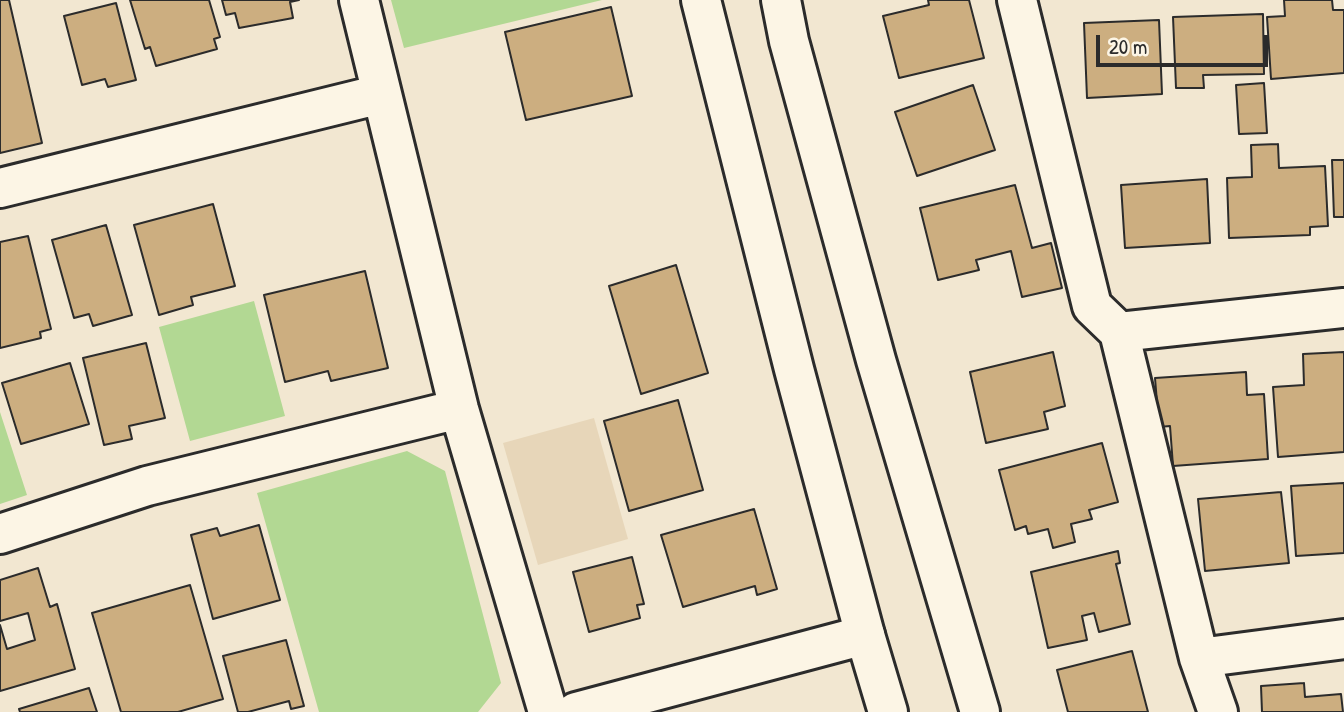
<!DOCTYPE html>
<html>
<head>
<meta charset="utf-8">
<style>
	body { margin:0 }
	#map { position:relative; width:1344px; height:712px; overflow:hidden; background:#f2e7d1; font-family:"Patrick Hand",sans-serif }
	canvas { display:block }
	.scale { position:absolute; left:1096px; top:35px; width:172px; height:32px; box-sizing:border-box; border:4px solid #2b2b2b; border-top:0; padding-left:9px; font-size:21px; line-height:24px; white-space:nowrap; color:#2b2b2b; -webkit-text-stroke:5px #fcf5e5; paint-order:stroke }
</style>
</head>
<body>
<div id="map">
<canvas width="1344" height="712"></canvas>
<div class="scale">20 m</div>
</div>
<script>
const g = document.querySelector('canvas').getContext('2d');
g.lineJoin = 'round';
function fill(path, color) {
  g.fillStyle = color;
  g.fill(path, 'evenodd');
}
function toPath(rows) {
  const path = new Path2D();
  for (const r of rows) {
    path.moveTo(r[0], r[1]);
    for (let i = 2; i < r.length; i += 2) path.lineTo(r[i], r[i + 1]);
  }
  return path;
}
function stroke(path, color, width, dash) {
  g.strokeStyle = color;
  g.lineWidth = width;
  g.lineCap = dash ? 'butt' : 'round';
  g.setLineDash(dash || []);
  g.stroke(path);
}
fill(toPath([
	[594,418,628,539,538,565,503,443]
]), '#e7d6b9');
fill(toPath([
	[391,0,602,0,404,48],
	[254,301,285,416,190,441,159,327],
	[0,412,27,495,0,504],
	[407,451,445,471,501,683,478,712,319,712,257,493]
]), '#b2d893');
const building = toPath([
	[0,0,9,0,42,143,0,153,0,0],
	[130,0,209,0,220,37,214,39,217,49,156,66,150,47,145,49,130,0],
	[222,0,299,0,290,2,293,18,239,28,235,13,226,15,222,0],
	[928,0,969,0,984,58,899,78,883,16,929,5,928,0],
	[1284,0,1332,0,1333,10,1344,10,1344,73,1271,79,1267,17,1285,16,1284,0],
	[116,3,136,80,108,87,105,79,82,85,64,16,116,3],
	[611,7,632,96,526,120,505,32,611,7],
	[1263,14,1264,74,1203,75,1204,88,1176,88,1173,17,1263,14],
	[1159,20,1162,94,1087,98,1084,23,1159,20],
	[1264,83,1267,133,1239,134,1236,85,1264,83],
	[973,85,995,150,917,176,895,112,973,85],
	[1278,144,1279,168,1325,166,1328,226,1310,227,1310,235,1229,238,1227,178,1252,177,1251,145,1278,144],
	[1332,160,1344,160,1344,217,1334,217,1332,160],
	[1207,179,1210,243,1125,248,1121,185,1207,179],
	[1015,185,1032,248,1051,243,1062,288,1022,297,1011,251,976,260,979,270,938,280,920,208,1015,185],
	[213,204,235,286,191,297,193,305,159,315,134,225,213,204],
	[106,225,132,315,93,326,89,314,74,318,52,240,106,225],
	[28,236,51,329,40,332,41,338,0,348,0,242,28,236],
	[676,265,708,373,641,394,609,286,676,265],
	[365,271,388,368,331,381,328,371,285,382,264,295,365,271],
	[146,343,165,418,129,426,132,439,104,445,83,358,146,343],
	[1053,352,1065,406,1044,412,1048,429,986,443,970,372,1053,352],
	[1344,352,1344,452,1278,457,1273,387,1304,385,1303,354,1344,352],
	[70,363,89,424,21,444,2,383,70,363],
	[1246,372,1247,395,1264,394,1268,459,1173,466,1170,426,1159,427,1155,378,1246,372],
	[678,400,703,490,629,511,604,421,678,400],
	[1102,443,1118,502,1089,510,1092,519,1071,524,1075,542,1053,548,1048,529,1028,534,1026,526,1015,530,999,470,1102,443],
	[1344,483,1344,553,1296,556,1291,486,1344,483],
	[1281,492,1289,563,1205,571,1198,499,1281,492],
	[754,509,777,589,757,595,755,586,683,607,661,535,754,509],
	[259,525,280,600,213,619,191,535,217,528,220,536,259,525],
	[1118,551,1120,563,1116,564,1130,624,1099,632,1094,613,1082,616,1087,640,1048,648,1031,572,1118,551],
	[632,557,644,604,637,605,640,618,589,632,573,572,632,557],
	[38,568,50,607,57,604,75,669,0,691,0,625,7,649,35,640,28,613,0,621,0,580,38,568],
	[190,585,223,699,178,712,121,712,92,613,190,585],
	[286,640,304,706,291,709,289,701,248,712,238,712,223,656,286,640],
	[1132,651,1148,712,1068,712,1057,670,1132,651],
	[1304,683,1305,697,1341,694,1343,712,1262,712,1261,686,1304,683],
	[89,688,97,712,20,712,19,709,89,688]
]);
fill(building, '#ccae80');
stroke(building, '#2b2b2b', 2);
const minor = toPath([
	[359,0,459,409,548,712],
	[1017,0,1092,306,1119,332,1344,308],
	[0,188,381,94],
	[1119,332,1199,658,1218,712],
	[0,534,147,486,459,409],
	[1199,658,1344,639],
	[576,712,865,635]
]);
const tertiary = toPath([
	[701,0,794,369,865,635,888,712],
	[781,0,789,41,876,360,980,712]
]);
stroke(minor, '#2b2b2b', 44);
stroke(tertiary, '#2b2b2b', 44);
stroke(minor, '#fcf5e5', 38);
stroke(tertiary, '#fcf5e5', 38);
</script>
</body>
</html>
